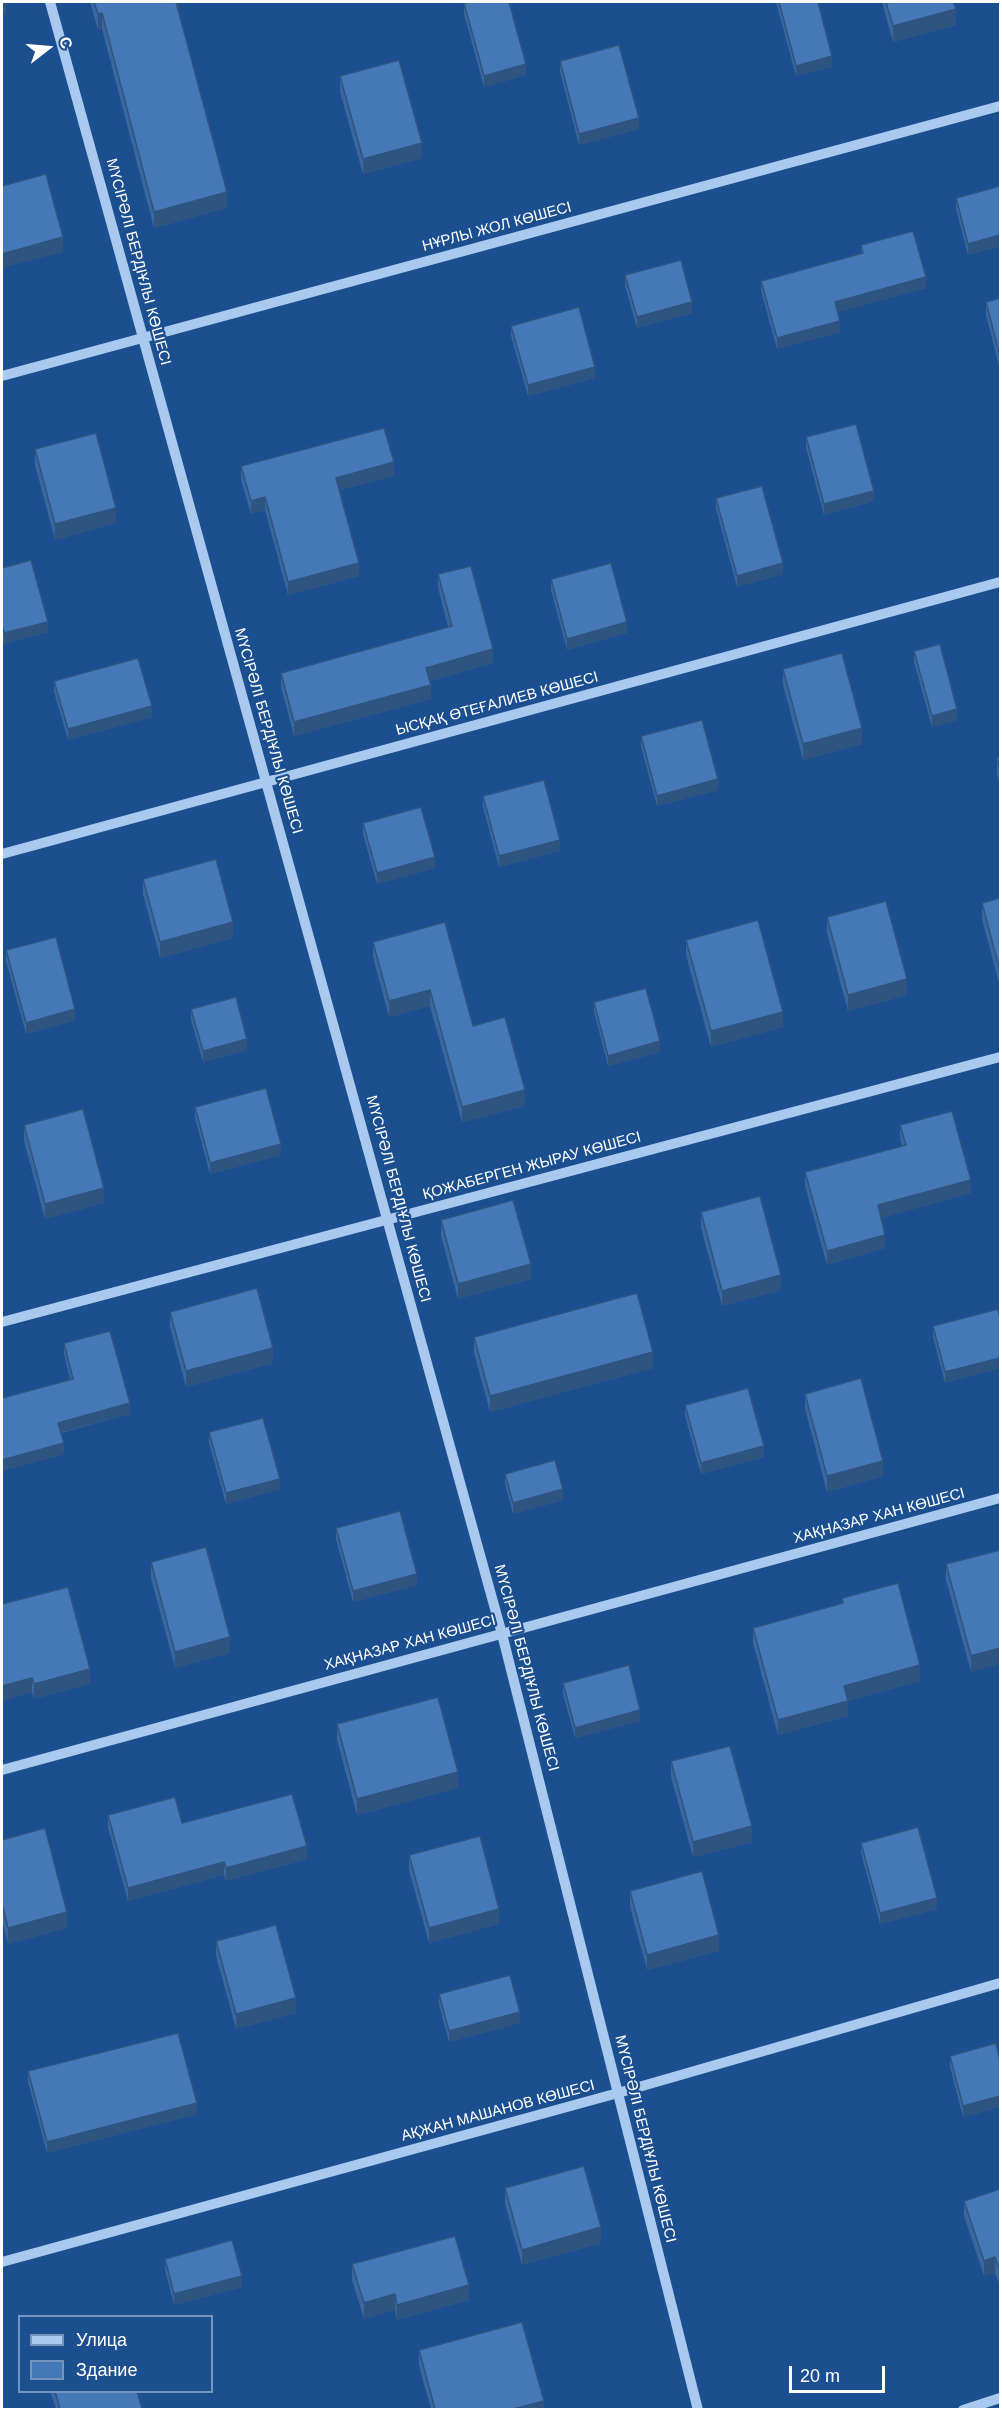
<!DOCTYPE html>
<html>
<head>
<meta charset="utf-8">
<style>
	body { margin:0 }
	#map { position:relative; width:1002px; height:2411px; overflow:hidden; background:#1b4f8f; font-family:Helvetica,sans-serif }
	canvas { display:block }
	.frame { position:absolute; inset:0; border:3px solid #fff; pointer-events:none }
	.legend { position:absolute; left:18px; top:2315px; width:195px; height:78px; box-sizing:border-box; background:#1b4f8f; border:2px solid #7695bc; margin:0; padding:8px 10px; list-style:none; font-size:18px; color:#fff }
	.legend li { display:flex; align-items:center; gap:12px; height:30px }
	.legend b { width:30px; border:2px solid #7695bc }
	.north { position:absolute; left:18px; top:18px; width:60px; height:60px; -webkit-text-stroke:4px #1b4f8f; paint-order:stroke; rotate:74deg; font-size:16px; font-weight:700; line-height:24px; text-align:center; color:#fff }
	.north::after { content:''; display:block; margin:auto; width:21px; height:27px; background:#fff; clip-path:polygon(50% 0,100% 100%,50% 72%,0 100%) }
	.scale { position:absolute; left:789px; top:2366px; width:96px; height:27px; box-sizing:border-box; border:3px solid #fff; border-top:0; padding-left:8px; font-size:18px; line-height:21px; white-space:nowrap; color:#fff; -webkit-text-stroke:4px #1b4f8f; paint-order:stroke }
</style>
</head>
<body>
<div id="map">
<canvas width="1002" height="2411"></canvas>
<div class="frame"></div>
<ul class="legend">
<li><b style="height:8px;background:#a9c9ee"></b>Улица</li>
<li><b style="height:16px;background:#4478b7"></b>Здание</li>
</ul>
<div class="north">С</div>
<div class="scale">20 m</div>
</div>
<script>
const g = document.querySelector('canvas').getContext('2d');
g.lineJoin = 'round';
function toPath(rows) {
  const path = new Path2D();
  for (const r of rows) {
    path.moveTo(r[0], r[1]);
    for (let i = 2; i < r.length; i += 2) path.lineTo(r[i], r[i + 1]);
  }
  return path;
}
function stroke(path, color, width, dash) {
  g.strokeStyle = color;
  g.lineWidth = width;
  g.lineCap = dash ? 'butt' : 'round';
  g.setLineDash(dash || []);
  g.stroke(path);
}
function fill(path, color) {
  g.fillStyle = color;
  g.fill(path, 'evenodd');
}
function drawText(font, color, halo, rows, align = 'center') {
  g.font = font + ' Helvetica,sans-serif';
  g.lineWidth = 4.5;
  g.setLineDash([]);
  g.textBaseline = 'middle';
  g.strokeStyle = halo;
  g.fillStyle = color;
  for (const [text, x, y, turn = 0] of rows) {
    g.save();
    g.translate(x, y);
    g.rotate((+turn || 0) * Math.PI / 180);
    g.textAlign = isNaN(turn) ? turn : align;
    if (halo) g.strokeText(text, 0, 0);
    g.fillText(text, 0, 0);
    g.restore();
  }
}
stroke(toPath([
	[50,2,502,1634,698,2410],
	[2,376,1000,106],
	[2,854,1000,582],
	[2,1322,1000,1057],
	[2,1770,1000,1498],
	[2,2262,618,2093,1000,1983],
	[963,2410,1000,2398]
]), '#a9c9ee', 10);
fill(toPath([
	[90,2,179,2,179,8,178,8,227,208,154,228,102,29,98,30],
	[776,2,818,2,832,67,796,76],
	[882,2,953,2,956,25,893,42],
	[464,3,526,75,484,87,464,14],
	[560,61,639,129,579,145,560,72],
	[340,76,422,158,363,174,340,92],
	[1000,186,1000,246,968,255,956,209,956,198],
	[861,245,926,288,837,312,840,332,777,349,761,291,761,281,861,254],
	[625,275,692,313,637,328,625,286],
	[1000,298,1000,370,986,315,986,302],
	[511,326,595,378,528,396,511,336],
	[806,437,874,501,824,515,806,448],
	[35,449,116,523,55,540,35,465],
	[241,466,394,476,340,490,359,576,288,595,265,510,251,514,241,480],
	[716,498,783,574,737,587,716,509],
	[2,568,48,632,4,644,2,636],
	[438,574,493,663,430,681,431,699,294,736,281,687,281,673,448,627,438,588],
	[551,579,627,633,567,650,551,590],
	[914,651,957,720,932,727,914,662],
	[783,669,862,744,803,760,783,685],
	[54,681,152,717,68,740,54,692],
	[641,736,718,790,657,806,641,747],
	[1000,757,1000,786,997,774,997,758],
	[483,796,560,851,499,867,483,807],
	[363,823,435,868,377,884,363,834],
	[143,879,233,938,160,958,143,894],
	[1000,898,1000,987,982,919,982,903],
	[827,917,907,995,848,1011,827,933],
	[686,940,783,1027,711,1047,686,955],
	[373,942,473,1026,525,1106,462,1122,430,1006,389,1017,373,957],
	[6,950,75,1020,26,1034,6,961],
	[594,1002,660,1052,608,1066,594,1012],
	[191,1009,247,1050,203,1062,191,1020],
	[195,1107,281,1155,210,1174,195,1118],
	[24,1125,104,1203,45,1219,24,1141],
	[900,1125,971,1193,881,1218,885,1248,827,1265,805,1186,805,1172,902,1146,900,1139],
	[701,1212,781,1290,722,1306,701,1228],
	[441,1220,531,1279,458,1299,441,1236],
	[170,1312,273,1363,186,1387,170,1327],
	[1000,1319,1000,1368,945,1383,933,1337,933,1326],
	[474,1337,653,1368,490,1412,474,1353],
	[64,1343,130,1414,61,1433,64,1454,2,1471,2,1398,70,1379,64,1354],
	[805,1394,883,1476,827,1492,805,1409],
	[685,1405,764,1457,701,1474,685,1416],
	[209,1432,280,1489,226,1504,209,1443],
	[505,1474,563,1500,513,1514,505,1484],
	[336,1528,417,1585,353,1602,336,1539],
	[1000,1550,971,1672,946,1580,946,1564],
	[151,1562,230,1653,175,1668,151,1578],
	[842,1598,920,1681,848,1701,848,1716,778,1735,753,1643,753,1628,842,1604],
	[2,1604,90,1684,34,1699,32,1692,2,1701],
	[563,1683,640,1721,575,1738,563,1694],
	[337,1724,458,1788,357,1815,337,1740],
	[671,1761,752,1842,693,1857,671,1777],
	[108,1815,182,1823,307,1859,226,1881,224,1875,128,1901,108,1828],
	[2,1840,67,1928,8,1944,2,1919],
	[861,1843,937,1909,880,1924,861,1853],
	[409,1855,499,1924,429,1943,409,1870],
	[630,1891,719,1951,647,1970,630,1907],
	[216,1941,296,2013,236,2029,216,1956],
	[439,1994,520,2023,449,2042,439,2005],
	[950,2056,1000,2061,1000,2107,963,2117,950,2067],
	[28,2071,197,2114,47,2153,28,2082],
	[505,2188,601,2243,522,2265,505,2204],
	[1000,2189,999,2283,995,2273,984,2276,964,2216,964,2201],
	[165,2259,242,2287,174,2305,165,2270],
	[352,2264,469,2300,397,2320,395,2310,364,2319,352,2280],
	[419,2350,544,2409,431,2409,419,2366],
	[50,2391,137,2391,142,2409,56,2409]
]), '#3a679d');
fill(toPath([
	[2,2,6,2,6,14,2,15],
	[174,2,179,2,179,8,174,10],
	[956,9,956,25,893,42,893,26],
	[102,13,102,29,98,30,98,14],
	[832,56,832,67,796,76,796,66],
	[526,64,526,75,484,87,484,76],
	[639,118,639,129,579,145,579,134],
	[422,143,422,158,363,174,363,159],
	[227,192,227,208,154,228,154,212],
	[1000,235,1000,246,968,255,968,244],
	[63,237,63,252,2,268,2,254],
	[926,277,926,288,835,313,835,302],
	[692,302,692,313,637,328,637,317],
	[840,321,840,332,777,349,777,338],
	[595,367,595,378,528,396,528,385],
	[394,462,394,476,336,491,336,478],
	[874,491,874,501,824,515,824,504],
	[265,497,265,510,251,514,251,501],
	[116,508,116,523,55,540,55,524],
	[359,563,359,576,288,595,288,582],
	[783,563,783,574,737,587,737,576],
	[48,622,48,632,4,644,4,633],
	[627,622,627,633,567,650,567,639],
	[493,649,493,663,426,682,426,668],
	[431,685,431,699,294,736,294,722],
	[152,706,152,717,68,740,68,729],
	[957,709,957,720,932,727,932,716],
	[862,728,862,744,803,760,803,744],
	[718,779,718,790,657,806,657,796],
	[560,840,560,851,499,867,499,856],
	[435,857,435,868,377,884,377,873],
	[233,922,233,938,160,958,160,942],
	[907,979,907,995,848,1011,848,995],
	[430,990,430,1006,389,1017,389,1001],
	[75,1009,75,1020,26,1034,26,1023],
	[783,1012,783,1027,711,1047,711,1031],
	[247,1039,247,1050,203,1062,203,1051],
	[660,1041,660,1052,608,1066,608,1056],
	[525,1090,525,1106,462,1122,462,1107],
	[281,1144,281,1155,210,1174,210,1163],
	[971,1180,971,1193,878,1219,878,1205],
	[104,1188,104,1203,45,1219,45,1204],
	[885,1235,885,1248,827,1265,827,1251],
	[531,1264,531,1279,458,1299,458,1284],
	[781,1275,781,1290,722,1306,722,1291],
	[273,1348,273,1363,186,1387,186,1371],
	[653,1352,653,1368,490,1412,490,1396],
	[1000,1358,1000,1368,945,1383,945,1372],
	[130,1403,130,1414,58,1433,58,1423],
	[64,1443,64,1454,2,1471,2,1460],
	[764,1446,764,1457,701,1474,701,1463],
	[883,1461,883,1476,827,1492,827,1476],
	[280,1479,280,1489,226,1504,226,1493],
	[563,1489,563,1500,513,1514,513,1503],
	[417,1574,417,1585,353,1602,353,1591],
	[230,1637,230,1653,175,1668,175,1652],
	[1000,1648,1000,1664,971,1672,971,1656],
	[920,1665,920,1681,844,1702,844,1686],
	[90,1669,90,1684,34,1699,34,1684],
	[32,1678,32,1692,2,1701,2,1686],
	[848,1701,848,1716,778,1735,778,1720],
	[640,1710,640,1721,575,1738,575,1728],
	[458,1772,458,1788,357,1815,357,1799],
	[752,1826,752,1842,693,1857,693,1842],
	[307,1846,307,1859,226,1881,226,1868],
	[224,1862,224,1875,128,1901,128,1888],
	[937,1898,937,1909,880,1924,880,1913],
	[499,1909,499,1924,429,1943,429,1928],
	[67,1912,67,1928,8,1944,8,1928],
	[719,1935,719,1951,647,1970,647,1955],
	[296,1998,296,2013,236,2029,236,2014],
	[520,2012,520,2023,449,2042,449,2031],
	[1000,2096,1000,2107,963,2117,963,2106],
	[197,2103,197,2114,47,2153,47,2142],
	[601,2227,601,2243,522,2265,522,2250],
	[995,2257,995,2273,984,2276,984,2261],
	[1000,2267,1000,2283,999,2283,999,2268],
	[242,2276,242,2287,174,2305,174,2294],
	[469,2285,469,2300,397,2320,397,2305],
	[395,2294,395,2310,364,2319,364,2303],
	[544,2401,544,2409,513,2409]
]), '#305480');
const building = toPath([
	[94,2,176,2,227,192,154,212,102,13,98,14,94,2],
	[470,2,509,2,526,64,484,76,464,3,470,2],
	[779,2,818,2,832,56,796,66,779,2],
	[886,2,953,2,956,9,893,26,886,2],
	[619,45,639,118,579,134,560,61,619,45],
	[399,60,422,143,363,159,340,76,399,60],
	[46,174,63,237,2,254,2,186,46,174],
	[1000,186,1000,235,968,244,956,198,1000,186],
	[913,231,926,277,835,302,840,321,777,338,761,281,863,253,861,245,913,231],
	[681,260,692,302,637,317,625,275,681,260],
	[1000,298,1000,356,986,302,1000,298],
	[579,307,595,367,528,385,511,326,579,307],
	[856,424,874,491,824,504,806,437,856,424],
	[384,428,394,462,336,478,359,563,288,582,265,497,251,501,241,466,384,428],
	[96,433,116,508,55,524,35,449,96,433],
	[762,486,783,563,737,576,716,498,762,486],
	[31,560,48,622,4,633,2,625,2,568,31,560],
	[611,563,627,622,567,639,551,579,611,563],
	[471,566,493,649,426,668,431,685,294,722,281,673,452,626,438,574,471,566],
	[940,644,957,709,932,716,914,651,940,644],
	[842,653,862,728,803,744,783,669,842,653],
	[138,658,152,706,68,729,54,681,138,658],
	[702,720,718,779,657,796,641,736,702,720],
	[1000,757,1000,770,997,758,1000,757],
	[544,780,560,840,499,856,483,796,544,780],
	[421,807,435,857,377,873,363,823,421,807],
	[216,859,233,922,160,942,143,879,216,859],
	[1000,898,1000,971,982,903,1000,898],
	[886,901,907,979,848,995,827,917,886,901],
	[758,920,783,1012,711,1031,686,940,758,920],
	[445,922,473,1026,505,1017,525,1090,462,1107,430,990,389,1001,373,942,445,922],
	[56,937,75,1009,26,1023,6,950,56,937],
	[646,988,660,1041,608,1056,594,1002,646,988],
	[236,997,247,1039,203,1051,191,1009,236,997],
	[266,1088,281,1144,210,1163,195,1107,266,1088],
	[83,1109,104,1188,45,1204,24,1125,83,1109],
	[952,1111,971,1180,878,1205,885,1235,827,1251,805,1172,906,1145,900,1125,952,1111],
	[760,1196,781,1275,722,1291,701,1212,760,1196],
	[513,1200,531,1264,458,1284,441,1220,513,1200],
	[257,1288,273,1348,186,1371,170,1312,257,1288],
	[637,1293,653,1352,490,1396,474,1337,637,1293],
	[998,1309,1000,1319,1000,1358,945,1372,933,1326,998,1309],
	[110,1331,130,1403,58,1423,64,1443,2,1460,2,1398,73,1379,64,1343,110,1331],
	[861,1378,883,1461,827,1476,805,1394,861,1378],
	[748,1388,764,1446,701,1463,685,1405,748,1388],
	[263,1418,280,1479,226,1493,209,1432,263,1418],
	[555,1460,563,1489,513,1503,505,1474,555,1460],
	[400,1511,417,1574,353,1591,336,1528,400,1511],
	[206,1547,230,1637,175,1652,151,1562,206,1547],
	[1000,1550,1000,1648,971,1656,946,1564,1000,1550],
	[898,1583,920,1665,844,1686,848,1701,778,1720,753,1628,843,1603,842,1598,898,1583],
	[68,1587,90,1669,34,1684,32,1678,2,1686,2,1604,68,1587],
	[629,1665,640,1710,575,1728,563,1683,629,1665],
	[438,1697,458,1772,357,1799,337,1724,438,1697],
	[730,1746,752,1826,693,1842,671,1761,730,1746],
	[292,1794,307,1846,226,1868,224,1862,128,1888,108,1815,175,1797,182,1823,292,1794],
	[918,1827,937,1898,880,1913,861,1843,918,1827],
	[45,1828,67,1912,8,1928,2,1903,2,1840,45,1828],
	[480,1836,499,1909,429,1928,409,1855,480,1836],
	[702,1871,719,1935,647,1955,630,1891,702,1871],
	[276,1925,296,1998,236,2014,216,1941,276,1925],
	[510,1975,520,2012,449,2031,439,1994,510,1975],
	[178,2033,197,2103,47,2142,28,2071,178,2033],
	[996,2043,1000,2061,1000,2096,963,2106,950,2056,996,2043],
	[584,2166,601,2227,522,2250,505,2188,584,2166],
	[1000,2189,1000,2267,999,2268,995,2257,984,2261,964,2201,1000,2189],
	[455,2236,469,2285,397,2305,395,2294,364,2303,352,2264,455,2236],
	[232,2240,242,2276,174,2294,165,2259,232,2240],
	[522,2322,544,2401,513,2409,435,2409,419,2350,522,2322],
	[55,2391,137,2391,142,2409,60,2409,55,2391]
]);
fill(building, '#4478b7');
stroke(building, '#305480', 1.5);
drawText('15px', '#fff', '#1b4f8f', [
	["НҰРЛЫ ЖОЛ КӨШЕСІ",497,227,-15],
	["МҮСІРӘЛІ БЕРДІҰЛЫ КӨШЕСІ",138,262,75],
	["ЫСҚАҚ ӨТЕҒАЛИЕВ КӨШЕСІ",497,704,-15],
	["МҮСІРӘЛІ БЕРДІҰЛЫ КӨШЕСІ",268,731,74],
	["ҚОЖАБЕРГЕН ЖЫРАУ КӨШЕСІ",532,1166,-15],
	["МҮСІРӘЛІ БЕРДІҰЛЫ КӨШЕСІ",398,1199,75],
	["ХАҚНАЗАР ХАН КӨШЕСІ",879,1516,-15],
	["ХАҚНАЗАР ХАН КӨШЕСІ",410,1643,-15],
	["МҮСІРӘЛІ БЕРДІҰЛЫ КӨШЕСІ",526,1668,75],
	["АҚЖАН МАШАНОВ КӨШЕСІ",498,2111,-15],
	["МҮСІРӘЛІ БЕРДІҰЛЫ КӨШЕСІ",645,2139,76]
]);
</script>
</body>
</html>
